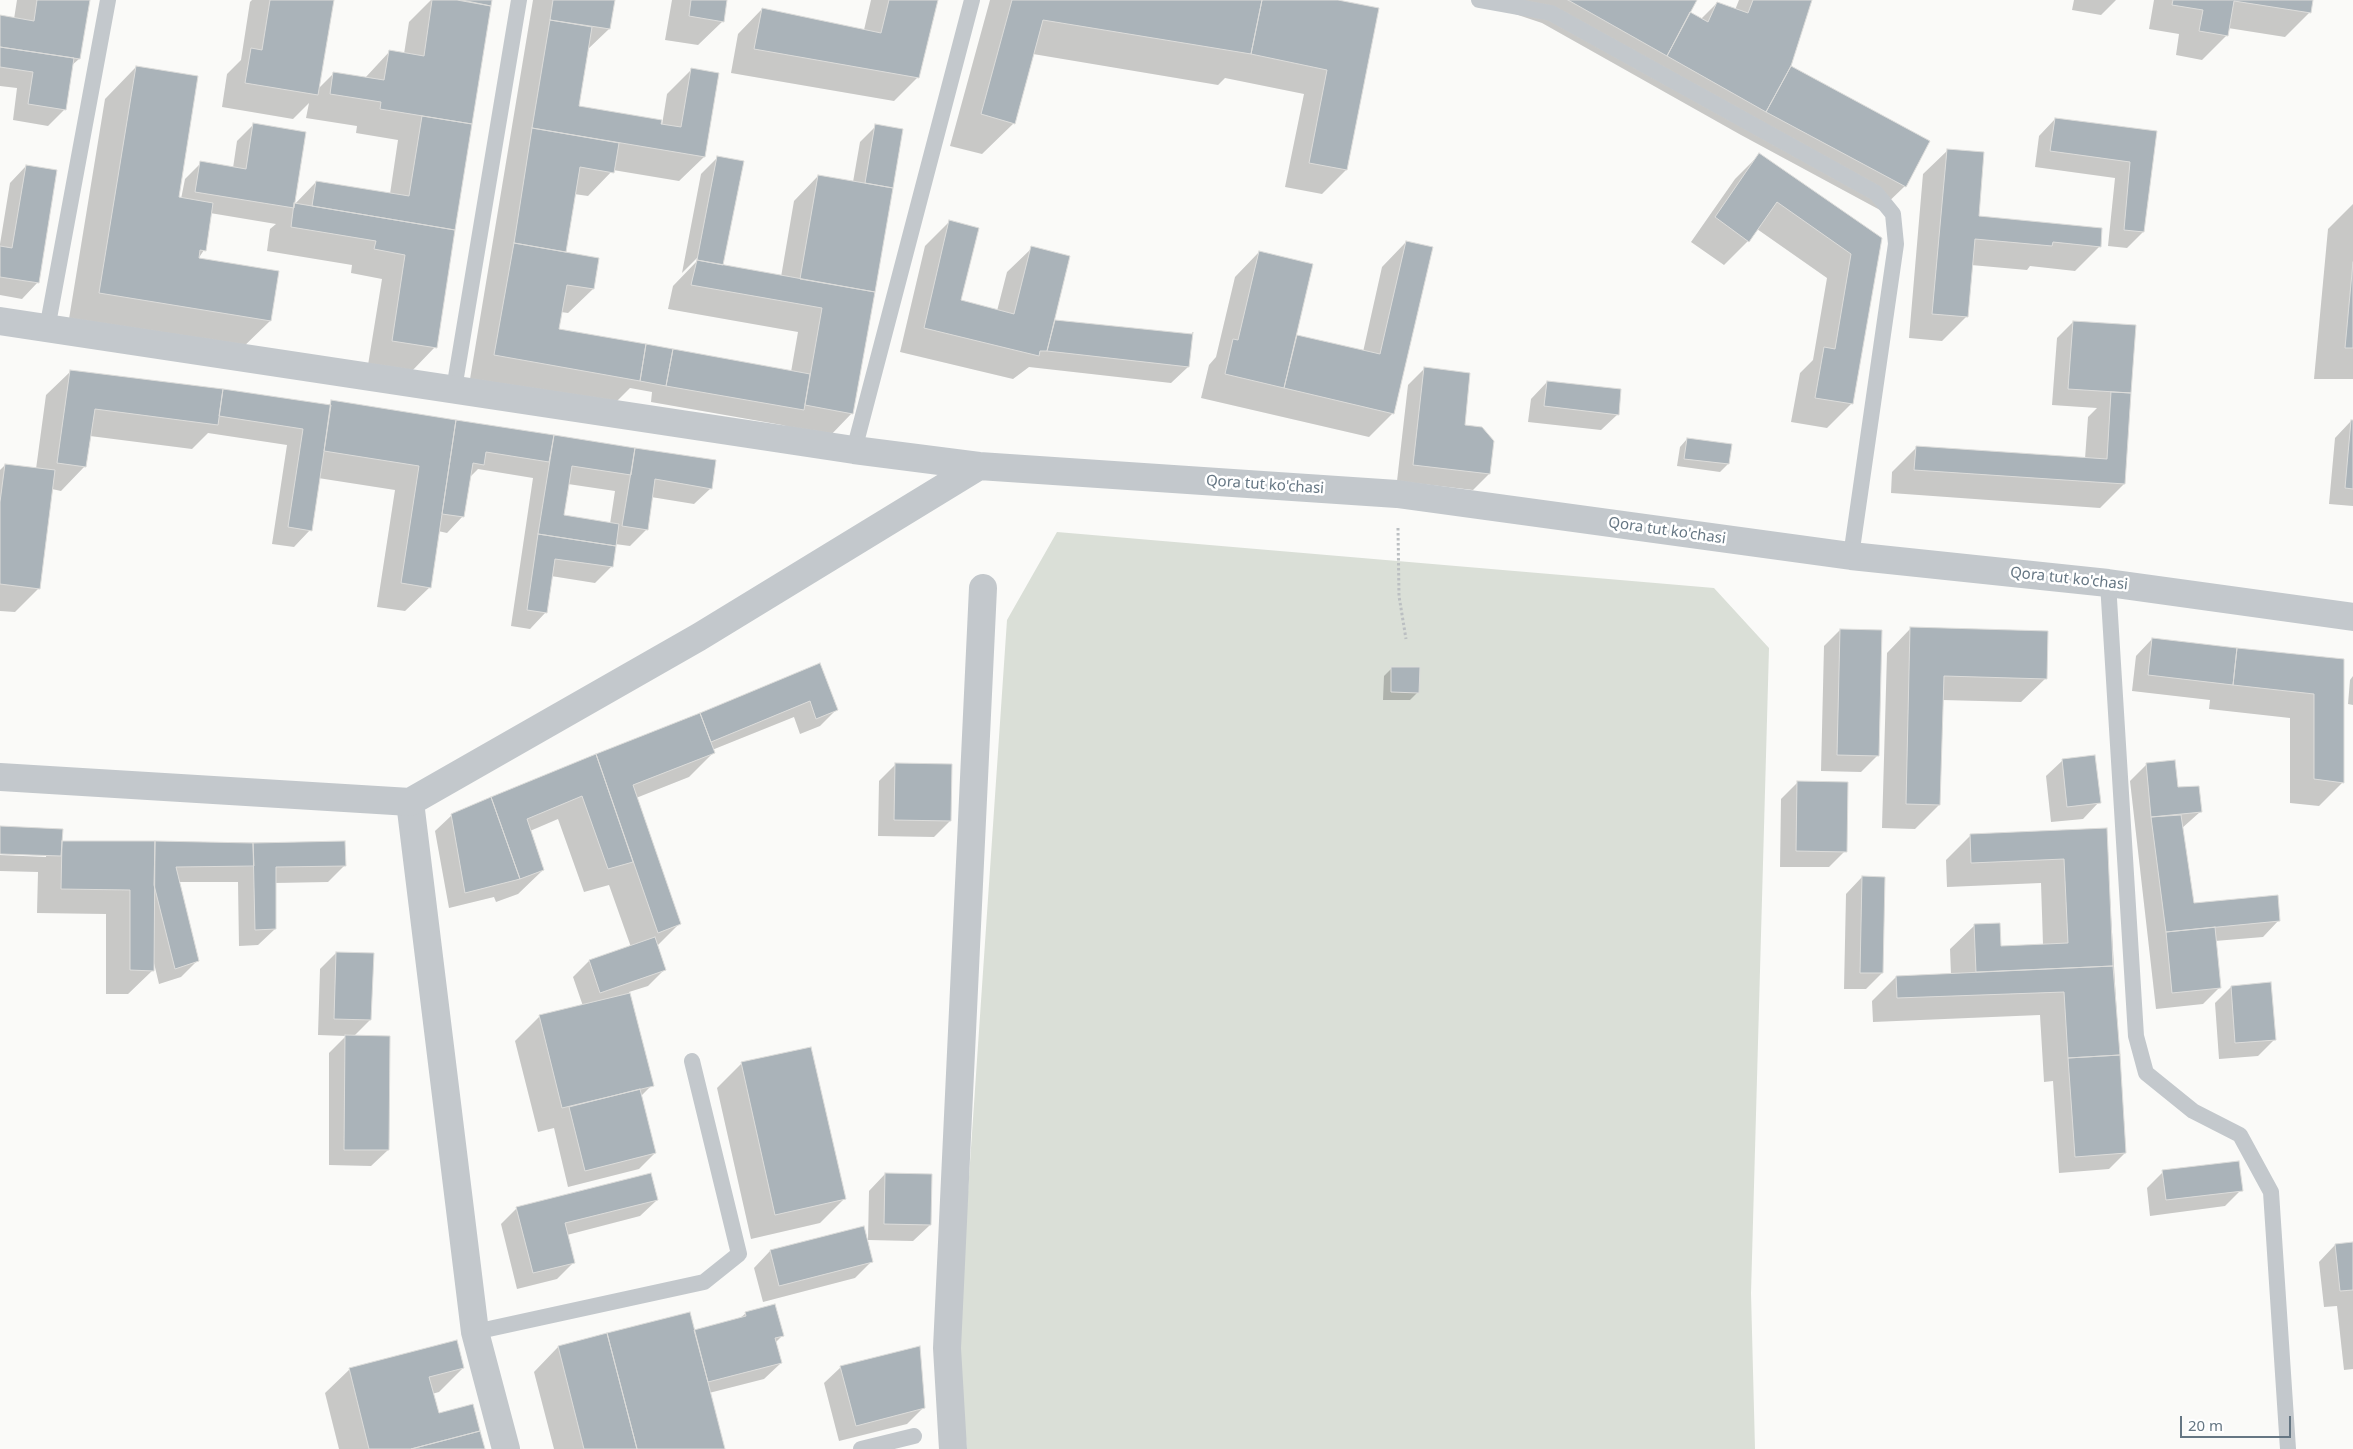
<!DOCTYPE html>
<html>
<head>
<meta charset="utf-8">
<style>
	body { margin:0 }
	#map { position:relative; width:2353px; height:1449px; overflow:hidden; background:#fafaf8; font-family:"Noto Sans",sans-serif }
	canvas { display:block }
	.scale { position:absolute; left:2180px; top:1416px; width:111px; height:22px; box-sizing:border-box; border:2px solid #657683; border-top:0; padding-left:6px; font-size:15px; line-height:18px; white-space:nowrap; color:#657683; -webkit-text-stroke:4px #fff; paint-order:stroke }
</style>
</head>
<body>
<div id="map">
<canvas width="2353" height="1449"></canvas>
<div class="scale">20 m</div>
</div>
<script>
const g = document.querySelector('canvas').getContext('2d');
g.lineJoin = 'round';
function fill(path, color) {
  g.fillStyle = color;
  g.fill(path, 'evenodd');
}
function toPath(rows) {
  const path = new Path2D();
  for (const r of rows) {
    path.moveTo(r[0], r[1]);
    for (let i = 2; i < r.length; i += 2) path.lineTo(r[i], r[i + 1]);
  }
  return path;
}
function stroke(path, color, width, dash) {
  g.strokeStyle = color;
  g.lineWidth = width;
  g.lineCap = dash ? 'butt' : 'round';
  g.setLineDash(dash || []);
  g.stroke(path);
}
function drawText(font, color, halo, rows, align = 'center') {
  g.font = font + ' "Noto Sans",sans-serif';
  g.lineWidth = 5;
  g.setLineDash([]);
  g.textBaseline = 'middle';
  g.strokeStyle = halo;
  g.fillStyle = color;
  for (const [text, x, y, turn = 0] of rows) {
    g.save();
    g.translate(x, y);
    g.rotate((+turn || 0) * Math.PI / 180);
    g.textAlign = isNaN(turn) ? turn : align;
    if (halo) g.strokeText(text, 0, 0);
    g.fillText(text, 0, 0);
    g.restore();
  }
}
fill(toPath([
	[1057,532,1714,588,1769,648,1751,1293,1755,1449,967,1449,957,1353,1007,620]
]), '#dadfd7');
fill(toPath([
	[17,0,88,0,79,59,71,66,65,109,48,126,13,120,17,88,0,86,0,17,14,19],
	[252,0,332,0,318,89,334,73,365,78,390,51,404,54,409,22,431,0,491,0,435,347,411,372,368,365,382,279,351,273,352,265,267,251,270,229,276,224,210,213,204,250,198,259,270,321,238,352,68,325,105,99,136,67,177,198,181,199,185,179,201,163,233,168,237,141,253,125,293,206,316,182,390,194,398,140,356,133,357,126,306,118,309,103,293,119,222,107,227,74,241,60,250,2],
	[533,0,613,0,609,29,587,50,578,107,662,125,667,94,691,70,704,157,679,181,613,170,588,196,574,194,565,253,598,259,593,289,568,313,561,312,558,330,791,372,798,332,668,309,673,286,698,260,698,257,682,273,701,174,718,157,722,266,781,277,794,201,818,176,853,182,860,142,876,126,902,130,852,413,828,438,782,425,651,402,652,392,630,388,614,404,470,379],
	[672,0,726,0,723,21,698,45,665,40],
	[871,0,937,0,918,77,894,101,731,73,738,34,762,9,864,30],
	[990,0,1332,0,1346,170,1322,194,1285,187,1304,94,1225,78,1218,85,1033,54,1014,123,982,154,950,146],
	[1473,0,1695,0,1689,13,1701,19,1717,3,1735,10,1739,0,1811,0,1789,66,1905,186,1880,210,1741,135,1542,23],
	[2074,0,2116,0,2101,15,2072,10],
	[2154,0,2311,0,2309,13,2285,37,2228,28,2227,35,2202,60,2176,55,2179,34,2149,29],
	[2055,119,2156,132,2143,232,2127,248,2108,246,2115,178,2035,167,2039,136],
	[1948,150,1977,217,2100,246,2075,271,2030,266,2027,270,1971,265,1966,317,1942,341,1909,338,1923,174],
	[1759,155,1881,239,1852,403,1827,428,1791,422,1800,373,1813,360,1827,278,1757,229,1748,241,1724,265,1691,242,1735,179],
	[26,166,38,282,22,299,0,295,0,244,10,183],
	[2353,204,2353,379,2314,379,2328,229],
	[949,222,959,301,997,311,1007,272,1032,248,1052,324,1055,321,1188,367,1171,383,1029,367,1013,379,900,352,925,246],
	[1406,242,1393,413,1369,437,1201,398,1209,365,1216,357,1235,277,1259,252,1295,336,1363,352,1382,267],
	[2073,322,2134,326,2124,484,2100,508,1891,493,1892,472,1917,447,2085,459,2088,417,2097,408,2052,405,2057,338],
	[1424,369,1463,426,1489,474,1473,490,1397,481,1408,385],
	[71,371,327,406,332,402,715,461,711,488,694,504,651,497,646,530,630,546,615,544,612,566,595,583,551,576,546,612,530,629,511,626,533,478,478,469,469,478,463,516,447,533,438,531,430,587,405,611,377,607,395,490,318,478,310,530,294,547,272,544,287,445,208,433,192,449,90,436,85,466,61,491,52,489,39,588,15,612,0,611,0,470,5,465,36,469,46,395],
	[568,484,615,491,610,524,563,516],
	[1547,382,1618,414,1601,430,1528,422,1531,399],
	[2351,421,2353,421,2353,506,2329,504,2335,438],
	[1687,439,1728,464,1720,472,1677,466,1680,447],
	[1911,628,2046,678,2021,702,1942,700,1939,805,1915,829,1882,828,1887,653],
	[1840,630,1878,755,1861,772,1821,771,1824,646],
	[2152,639,2343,660,2343,782,2319,806,2290,803,2290,718,2209,709,2210,700,2132,691,2136,656],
	[819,665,836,710,820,726,800,734,794,717,712,750,713,753,689,777,636,798,679,924,657,946,665,969,648,986,629,992,652,1085,641,1096,655,1153,639,1169,568,1187,554,1128,538,1132,515,1041,539,1017,583,1006,573,977,589,961,631,947,609,885,584,892,558,819,530,831,543,870,518,894,496,902,494,897,449,908,435,831,452,815],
	[1392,668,1418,692,1410,700,1383,700,1384,676],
	[2353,676,2353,705,2348,704,2350,680],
	[2063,760,2099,802,2083,819,2051,822,2046,776],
	[2174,762,2177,789,2200,812,2181,829,2193,904,2279,920,2263,937,2215,941,2219,988,2203,1004,2156,1009,2130,781,2146,765],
	[896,764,950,821,934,837,878,836,879,781],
	[1798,782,1845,851,1829,867,1780,867,1781,799],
	[0,828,61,842,344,843,344,866,328,882,275,883,275,929,258,945,239,946,238,882,179,882,198,960,181,977,159,984,154,963,153,970,128,994,106,994,106,914,37,913,38,872,0,871,0,855,46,857,46,854,0,853],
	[2106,830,2125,1153,2109,1169,2059,1173,2053,1081,2044,1082,2040,1015,1873,1022,1872,1001,1896,977,1951,975,1950,949,1975,925,2000,947,2043,945,2041,883,1947,887,1946,860,1970,836],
	[1862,877,1882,973,1866,989,1844,989,1846,894],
	[336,953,370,1020,353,1037,388,1150,371,1166,329,1165,329,1053,346,1036,318,1035,320,969],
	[2231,987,2274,1040,2258,1056,2219,1059,2215,1003],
	[741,1064,844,1199,820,1223,751,1239,717,1088],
	[2163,1172,2241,1190,2225,1206,2150,1216,2147,1188],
	[885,1174,930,1225,913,1241,868,1240,869,1191],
	[657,1200,640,1216,567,1235,574,1262,557,1279,517,1289,501,1224,517,1208],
	[2353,1243,2353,1369,2344,1370,2337,1306,2324,1307,2319,1262,2335,1245],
	[770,1251,871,1262,855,1278,763,1302,754,1268],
	[746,1313,783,1335,775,1343,781,1363,764,1379,709,1393,724,1449,554,1449,534,1372,558,1347,689,1314,693,1331,739,1319],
	[841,1367,924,1407,907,1424,839,1441,824,1383],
	[463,1368,439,1392,432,1394,438,1414,483,1449,339,1449,325,1393,350,1369]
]), '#0003');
const building = toPath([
	[37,0,90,0,80,59,0,47,0,15,34,21,37,0],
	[270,0,334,0,318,95,245,83,251,48,262,50,270,0],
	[432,0,457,0,491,6,472,124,380,109,381,102,330,94,333,72,384,80,389,50,424,56,432,0],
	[462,0,492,0,491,6,462,0],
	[553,0,615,0,610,29,550,20,553,0],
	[691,0,727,0,724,22,689,16,691,0],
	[889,0,938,0,919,78,754,49,762,8,881,33,889,0],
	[1012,0,1262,0,1251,54,1043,20,1015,124,981,114,1012,0],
	[1262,0,1338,0,1379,8,1347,170,1309,163,1327,70,1251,54,1262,0],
	[1568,0,1697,0,1667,56,1568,0],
	[1753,0,1812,0,1791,66,1766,112,1667,56,1690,12,1708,22,1717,2,1748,13,1753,0],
	[2173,0,2313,0,2311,13,2234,1,2228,36,2199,31,2203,10,2172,5,2173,0],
	[550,20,592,27,579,106,662,120,661,124,681,127,691,68,719,73,705,157,532,128,550,20],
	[0,47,74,58,66,110,28,104,33,72,0,67,0,47],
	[136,66,198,76,179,197,213,203,206,251,200,250,199,258,279,271,271,321,99,293,136,66],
	[1791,66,1930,141,1906,187,1766,112,1791,66],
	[422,116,472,124,455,230,312,206,316,181,409,196,422,116],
	[2055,118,2157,131,2144,232,2124,230,2130,162,2050,151,2055,118],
	[253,123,306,132,294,208,195,192,200,161,246,169,253,123],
	[875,124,903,129,893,188,865,183,875,124],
	[532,128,619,143,614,173,580,167,566,252,514,243,532,128],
	[1947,149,1984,152,1979,216,2102,228,2101,247,2053,242,2052,246,1975,239,1968,317,1932,314,1947,149],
	[1759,153,1882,238,1853,404,1815,398,1824,347,1835,349,1851,254,1777,202,1749,242,1715,217,1759,153],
	[717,156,744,161,723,265,697,260,717,156],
	[26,165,57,170,39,283,0,277,0,246,12,248,26,165],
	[818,175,893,188,875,292,800,279,818,175],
	[294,203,455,230,437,348,392,341,405,255,374,249,376,241,291,227,294,203],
	[949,220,979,228,961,300,1014,314,1031,246,1070,256,1047,351,1040,351,1039,356,924,328,949,220],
	[1406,241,1433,247,1394,414,1284,388,1297,335,1380,354,1406,241],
	[514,243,599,258,594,289,567,285,559,329,646,344,640,381,494,355,514,243],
	[1259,251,1313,264,1284,388,1225,374,1233,339,1238,340,1259,251],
	[697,260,875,292,853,414,805,405,822,308,691,285,697,260],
	[2353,262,2353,348,2345,348,2353,262],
	[1055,320,1192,334,1193,332,1189,367,1047,351,1055,320],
	[2073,321,2136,325,2131,393,2068,389,2073,321],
	[646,344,673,349,666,386,640,381,646,344],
	[673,349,810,374,804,410,666,386,673,349],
	[1424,367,1470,373,1465,425,1482,427,1494,441,1490,474,1413,465,1424,367],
	[70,370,223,389,218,425,95,409,86,467,57,463,70,370],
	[1547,381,1621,389,1619,415,1544,406,1547,381],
	[223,389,331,405,312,531,288,527,303,429,219,416,223,389],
	[2111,392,2131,393,2125,484,1914,470,1916,446,2107,459,2111,392],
	[331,400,456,420,431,588,401,583,419,466,324,451,331,400],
	[456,420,554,435,549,462,486,452,484,465,473,463,464,517,442,514,456,420],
	[2351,420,2353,420,2353,489,2345,488,2351,420],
	[554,435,635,448,631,475,572,466,564,515,619,524,616,546,538,534,554,435],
	[1687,438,1732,444,1729,464,1684,459,1687,438],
	[635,448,716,460,712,489,655,479,648,530,622,526,635,448],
	[5,464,55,470,40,589,0,584,0,502,5,464],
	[538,534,616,546,613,567,555,559,547,613,527,610,538,534],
	[1910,627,2048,631,2047,679,1944,676,1940,805,1906,804,1910,627],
	[1840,629,1882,630,1879,756,1837,755,1840,629],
	[2152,638,2237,648,2233,685,2148,675,2152,638],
	[2237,648,2344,659,2344,783,2314,779,2314,694,2233,685,2237,648],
	[820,663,838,710,816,719,810,701,711,742,700,713,820,663],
	[1391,667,1420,667,1419,693,1391,692,1391,667],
	[700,713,715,753,633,785,681,924,658,933,596,754,700,713],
	[596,754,633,862,608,869,582,796,527,819,544,870,520,879,491,797,596,754],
	[2095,755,2101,803,2067,807,2062,759,2095,755],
	[2175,760,2178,787,2199,786,2202,812,2151,817,2146,763,2175,760],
	[895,763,952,764,951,821,894,820,895,763],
	[1797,781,1848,782,1847,852,1796,851,1797,781],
	[491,797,520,879,465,893,451,814,491,797],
	[2181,815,2194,903,2278,895,2280,921,2166,932,2151,817,2181,815],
	[0,826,63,829,61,856,0,854,0,826],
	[2107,828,2113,966,1976,972,1974,924,2000,923,2001,946,2068,943,2064,859,1971,863,1970,834,2107,828],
	[62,841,155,841,154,971,130,970,130,890,61,889,62,841],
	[155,841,253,843,254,866,176,867,199,961,175,969,154,885,155,841],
	[345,841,346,866,276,867,276,929,255,930,253,843,345,841],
	[1862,876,1885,877,1883,973,1860,973,1862,876],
	[2215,927,2221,988,2172,993,2166,932,2215,927],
	[655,937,666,970,600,993,589,960,655,937],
	[336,952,374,953,371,1020,334,1019,336,952],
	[2113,966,2120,1055,2068,1058,2064,992,1897,998,1896,976,2113,966],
	[2271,982,2276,1040,2235,1043,2231,986,2271,982],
	[630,993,654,1086,562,1108,539,1015,630,993],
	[345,1035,390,1036,389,1150,344,1150,345,1035],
	[811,1047,846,1199,775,1215,741,1062,811,1047],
	[2120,1055,2126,1153,2075,1157,2068,1058,2120,1055],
	[640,1089,656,1153,585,1171,569,1107,640,1089],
	[2239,1161,2243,1191,2166,1200,2162,1170,2239,1161],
	[651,1173,658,1200,565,1223,575,1263,533,1273,516,1207,651,1173],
	[885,1173,932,1174,931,1225,884,1224,885,1173],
	[864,1226,873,1262,779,1286,770,1250,864,1226],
	[2353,1242,2353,1290,2340,1291,2335,1244,2353,1242],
	[775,1304,784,1336,775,1338,782,1363,708,1382,694,1330,746,1316,745,1312,775,1304],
	[690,1312,725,1449,637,1449,607,1333,690,1312],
	[607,1333,637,1449,584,1449,558,1346,607,1333],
	[457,1340,464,1368,429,1377,439,1413,473,1404,480,1431,411,1449,369,1449,349,1368,457,1340],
	[920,1346,925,1408,856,1426,840,1366,920,1346],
	[480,1431,485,1449,411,1449,480,1431]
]);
fill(building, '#aab3b9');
stroke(building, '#dcdcda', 1);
stroke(toPath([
	[1398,528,1399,596,1406,639]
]), '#bbbfc2', 3, [2.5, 2.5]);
stroke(toPath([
	[1479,0,1551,13,1876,193,1893,214,1896,244,1851,556],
	[47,329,108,0],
	[454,389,519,0],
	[854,450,972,0],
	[2108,583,2136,1036,2146,1073,2193,1111,2240,1135,2271,1192,2288,1449],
	[475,1332,704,1282,739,1254,692,1061],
	[861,1449,914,1436]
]), '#c3c8cc', 16);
stroke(toPath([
	[410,802,475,1332,506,1449],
	[953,1449,947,1348,983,588]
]), '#c3c8cc', 28);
stroke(toPath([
	[0,321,854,450,979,466,1397,494,1851,556,2108,583,2353,617],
	[0,777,410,802,699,637,979,466]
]), '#c3c8cc', 28);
drawText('15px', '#657683', '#fff', [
	["Qora tut ko'chasi",1265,485,4],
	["Qora tut ko'chasi",1667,531,8],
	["Qora tut ko'chasi",2069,579,6]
]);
</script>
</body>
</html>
